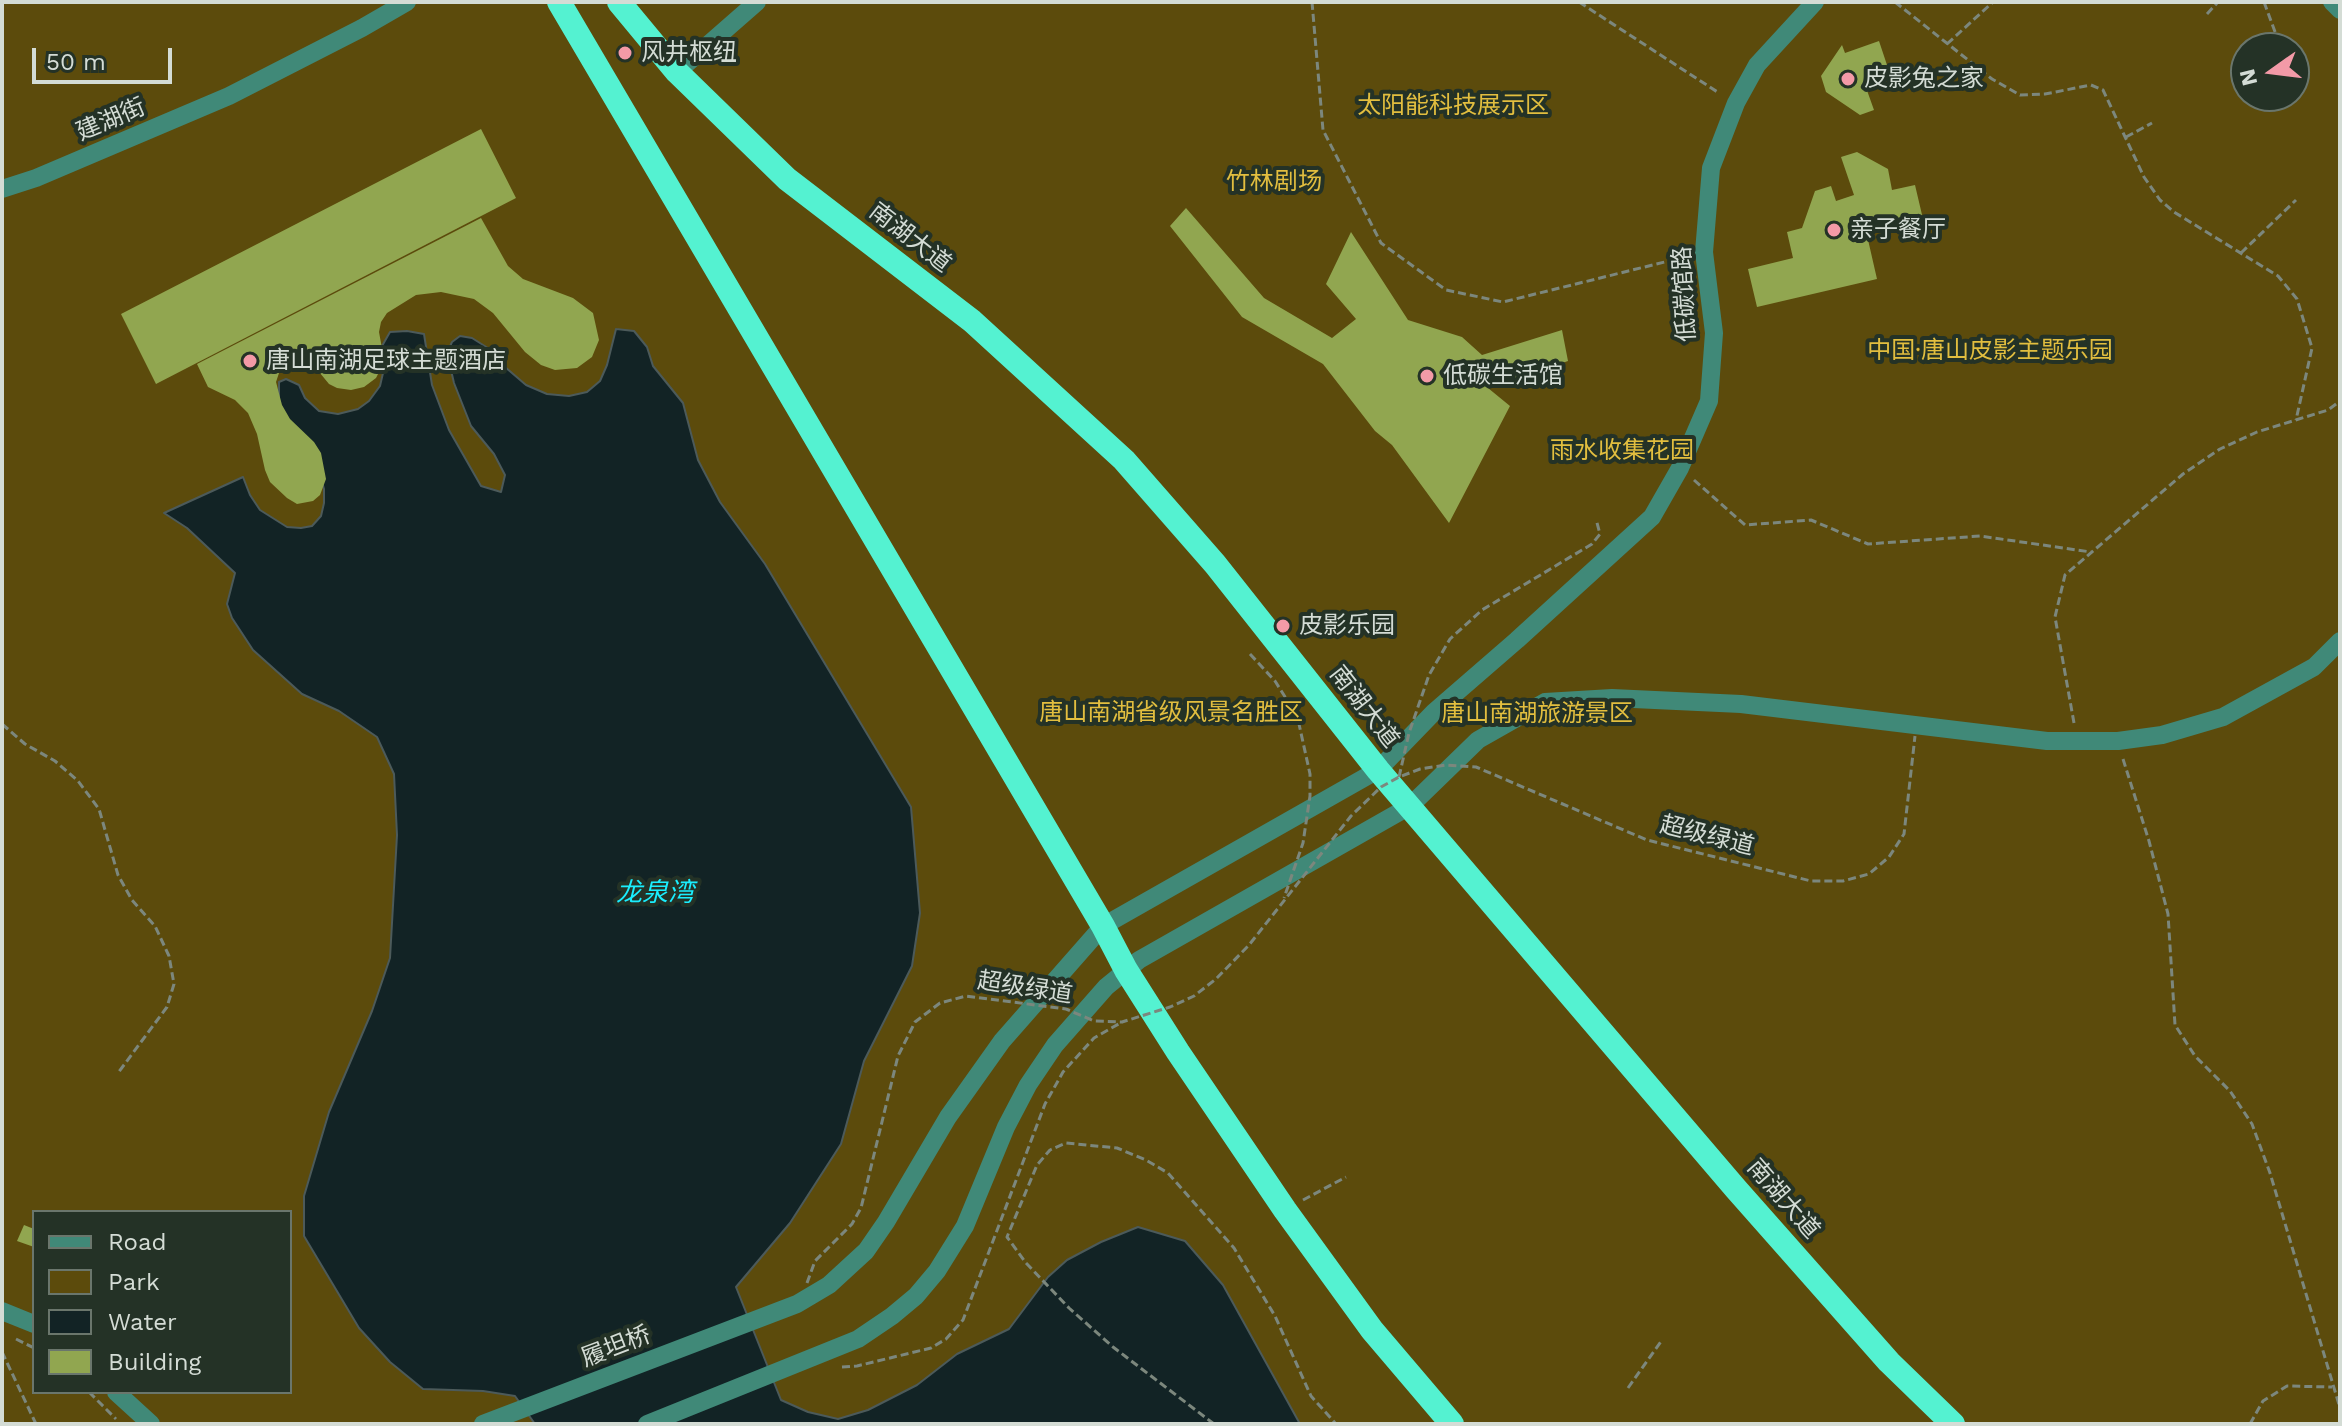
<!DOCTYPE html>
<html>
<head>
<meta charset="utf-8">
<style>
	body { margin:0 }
	#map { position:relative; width:2342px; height:1426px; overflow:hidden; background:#2e3c30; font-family:"Work Sans",sans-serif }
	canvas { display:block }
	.frame { position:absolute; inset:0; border:4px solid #d4dcd5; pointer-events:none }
	.legend { position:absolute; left:32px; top:1210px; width:260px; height:184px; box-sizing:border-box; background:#243226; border:2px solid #6a766c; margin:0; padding:10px 14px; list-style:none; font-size:24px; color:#d4dcd5 }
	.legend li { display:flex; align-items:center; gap:16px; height:40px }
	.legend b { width:40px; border:2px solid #6a766c }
	.north { position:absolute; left:2230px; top:32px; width:80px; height:80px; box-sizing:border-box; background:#243226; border:2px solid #6a766c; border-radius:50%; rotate:256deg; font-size:22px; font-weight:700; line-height:32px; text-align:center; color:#d4dcd5 }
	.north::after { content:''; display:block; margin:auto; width:28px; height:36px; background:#f39aa7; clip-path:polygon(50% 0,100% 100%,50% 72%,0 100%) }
	.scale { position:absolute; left:32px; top:48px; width:140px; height:36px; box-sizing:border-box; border:4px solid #d4dcd5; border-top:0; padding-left:10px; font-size:24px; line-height:28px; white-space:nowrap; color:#d4dcd5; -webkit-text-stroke:6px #243226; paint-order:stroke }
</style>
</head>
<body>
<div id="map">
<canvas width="2342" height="1426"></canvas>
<div class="frame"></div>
<ul class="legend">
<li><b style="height:10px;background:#408978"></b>Road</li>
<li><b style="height:22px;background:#5c4b0c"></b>Park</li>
<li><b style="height:22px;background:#122325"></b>Water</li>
<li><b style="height:22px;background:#91a650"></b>Building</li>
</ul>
<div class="north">N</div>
<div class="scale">50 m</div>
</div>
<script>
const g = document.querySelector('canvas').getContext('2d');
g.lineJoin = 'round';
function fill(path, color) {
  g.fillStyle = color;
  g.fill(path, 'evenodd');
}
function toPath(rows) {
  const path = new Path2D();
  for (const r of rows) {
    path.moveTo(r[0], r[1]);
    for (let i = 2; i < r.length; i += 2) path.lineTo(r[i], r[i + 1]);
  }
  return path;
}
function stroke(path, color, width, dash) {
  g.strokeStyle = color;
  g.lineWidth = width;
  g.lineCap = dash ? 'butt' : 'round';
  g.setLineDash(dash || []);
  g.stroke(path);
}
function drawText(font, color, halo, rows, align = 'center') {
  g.font = font + ' "Work Sans","Noto Sans SC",sans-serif';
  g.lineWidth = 8;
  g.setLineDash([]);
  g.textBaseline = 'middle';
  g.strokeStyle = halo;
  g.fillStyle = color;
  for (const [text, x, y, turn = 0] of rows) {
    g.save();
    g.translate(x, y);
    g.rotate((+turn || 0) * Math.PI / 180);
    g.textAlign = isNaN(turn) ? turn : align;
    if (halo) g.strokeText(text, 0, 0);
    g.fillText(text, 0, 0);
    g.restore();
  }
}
fill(toPath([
	[2,2,2340,2,2340,1424,2,1424],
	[2246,48,2294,48,2294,96,2246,96],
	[34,1212,290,1212,290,1392,34,1392]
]), '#5c4b0c');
const water = toPath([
	[616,329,634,331,647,347,653,366,683,403,698,460,720,502,765,564,911,807,920,913,912,966,864,1061,841,1144,790,1223,736,1287,781,1400,808,1412,838,1419,868,1410,917,1385,957,1354,1009,1329,1048,1277,1067,1260,1101,1242,1138,1227,1185,1241,1223,1285,1300,1424,535,1424,515,1396,483,1391,423,1389,390,1362,359,1328,304,1236,304,1196,329,1112,372,1011,390,958,397,835,394,774,377,737,339,711,302,694,253,650,232,618,227,604,235,573,187,528,164,513,243,477,250,495,260,510,287,527,301,528,312,526,321,516,324,503,324,489,314,454,279,406,279,382,286,379,299,385,305,398,319,411,338,414,358,409,369,401,380,386,383,373,382,346,390,332,407,331,424,334,432,385,449,430,481,486,501,492,505,475,494,454,471,426,454,383,447,353,452,342,460,336,472,338,491,350,505,367,526,385,547,394,569,396,587,392,600,381,607,365,616,329]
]);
fill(water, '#122325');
stroke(water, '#4c5a5a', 2);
fill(toPath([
	[1879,41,1890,74,1864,82,1874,110,1860,115,1826,92,1821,76,1842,45,1845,53],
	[481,129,516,198,156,384,121,314],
	[1857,152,1888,169,1892,190,1915,185,1927,236,1909,240,1905,222,1866,231,1877,279,1757,307,1748,269,1793,258,1787,232,1802,228,1815,191,1831,186,1836,201,1854,195,1841,157],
	[1186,208,1264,298,1332,338,1356,319,1326,284,1351,232,1408,320,1462,337,1482,355,1562,330,1568,361,1488,388,1510,406,1449,523,1392,445,1375,431,1323,364,1242,317,1170,226],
	[481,218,508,266,523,279,573,298,593,313,599,340,592,357,577,368,555,370,541,365,525,352,493,313,474,299,441,292,416,295,387,313,381,322,379,332,383,354,381,368,376,378,364,387,351,390,337,388,329,384,315,367,302,361,286,364,280,370,276,382,282,405,290,419,314,442,321,453,326,479,320,495,313,501,297,504,287,498,270,482,265,470,257,434,248,413,235,400,208,387,197,364],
	[24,1225,34,1229,34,1247,17,1241]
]), '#91a650');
stroke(toPath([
	[1312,2,1323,130,1381,243,1446,290,1503,302,1685,257],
	[1579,2,1719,93],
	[1895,2,1992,79,2020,95,2045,94,2091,85,2103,90,2144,177,2160,200,2174,212,2278,276,2297,299,2312,348,2296,420],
	[2264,2,2281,48],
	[2207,14,2218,2],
	[1947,44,1993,2],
	[2126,137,2152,123],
	[2241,253,2296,200],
	[1694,480,1745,525,1811,520,1868,544,1980,536,2091,552],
	[2074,723,2055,617,2065,575,2183,474,2220,449,2257,432,2328,410,2340,401],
	[2,724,25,744,55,761,78,781,99,809,118,875,132,900,155,926,169,956,174,984,167,1007,118,1073],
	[2123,759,2149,841,2168,914,2175,1025,2195,1056,2230,1091,2252,1124,2270,1173,2340,1408],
	[1303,1200,1346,1177],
	[16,1339,34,1348],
	[2,1352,36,1424],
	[842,1367,857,1366,931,1348,946,1339,963,1320,1045,1104,1063,1072,1094,1038,1122,1022],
	[1628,1388,1662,1340],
	[89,1392,116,1419],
	[2,1423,7,1424],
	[1214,1424,1113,1347,1069,1308,1026,1263,1007,1237,1037,1165,1050,1150,1066,1143,1117,1148,1146,1160,1168,1173,1234,1248,1275,1316,1311,1396,1336,1424],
	[2250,1424,2263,1401,2287,1386,2332,1387]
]), '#7c877d', 3, [8, 4]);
stroke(toPath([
	[2332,2,2340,10],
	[677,72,757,2],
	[2,189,36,178,229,96,362,28,407,2],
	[2,1311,34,1324],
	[116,1392,151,1424],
	[483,1424,797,1304,829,1285,866,1251,886,1222,948,1117,1002,1041,1103,926,1378,770,1434,712,1517,640,1652,517,1680,468,1709,401,1714,333,1704,252,1711,168,1736,103,1757,65,1815,2],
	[647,1424,858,1339,892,1316,916,1296,937,1271,965,1226,1006,1127,1028,1085,1055,1045,1106,987,1139,960,1410,806,1478,740,1545,702,1612,698,1741,704,2047,741,2118,741,2162,735,2223,717,2314,667,2340,641]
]), '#408978', 18);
stroke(toPath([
	[559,2,1103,926,1126,970,1178,1052,1285,1210,1372,1330,1452,1424],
	[619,2,677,72,787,179,972,321,1124,460,1215,564,1378,770,1736,1189,1889,1362,1953,1424]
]), '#54f2d1', 24);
stroke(toPath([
	[1250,654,1275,681,1289,703,1299,724,1310,774,1310,796,1303,843,1284,898],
	[1399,777,1409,733,1429,675,1450,639,1482,610,1592,544,1600,534,1596,519],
	[807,1283,815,1261,852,1224,861,1208,898,1056,915,1022,940,1003,966,996,1066,1009,1094,1021,1122,1022,1170,1007,1194,996,1216,979,1249,945,1351,816,1381,787,1399,777,1420,769,1446,765,1476,767,1647,840,1811,881,1843,881,1869,874,1889,857,1904,834,1915,736]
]), '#7c877d', 3, [8, 4]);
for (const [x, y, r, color] of [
	[625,53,8,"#f39aa7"],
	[1848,79,8,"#f39aa7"],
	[1834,230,8,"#f39aa7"],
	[250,361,8,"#f39aa7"],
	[1427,376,8,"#f39aa7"],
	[1283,626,8,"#f39aa7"]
]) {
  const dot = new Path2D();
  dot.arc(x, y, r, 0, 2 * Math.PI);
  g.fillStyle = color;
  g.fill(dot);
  stroke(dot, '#243226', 3);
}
drawText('24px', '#d4dcd5', '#243226', [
	["风井枢纽",641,53],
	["皮影兔之家",1864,79],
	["亲子餐厅",1850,230],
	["唐山南湖足球主题酒店",266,361],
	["低碳生活馆",1443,376],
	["皮影乐园",1299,626]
], 'left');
drawText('24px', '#e2be3f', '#243226', [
	["太阳能科技展示区",1453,106],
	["竹林剧场",1274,182],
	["中国·唐山皮影主题乐园",1990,351],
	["雨水收集花园",1622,451],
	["唐山南湖省级风景名胜区",1171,713],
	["唐山南湖旅游景区",1537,714]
]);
drawText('24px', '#d4dcd5', '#243226', [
	["建湖街",111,120,-23],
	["南湖大道",910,238,38],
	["低碳馆路",1685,294,-93],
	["南湖大道",1364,707,52],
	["超级绿道",1707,836,14],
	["超级绿道",1025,988,9],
	["南湖大道",1783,1199,49],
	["履坦桥",616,1347,-21]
]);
drawText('italic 26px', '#1aeefe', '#243226', [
	["龙泉湾",655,893]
]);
</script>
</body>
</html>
